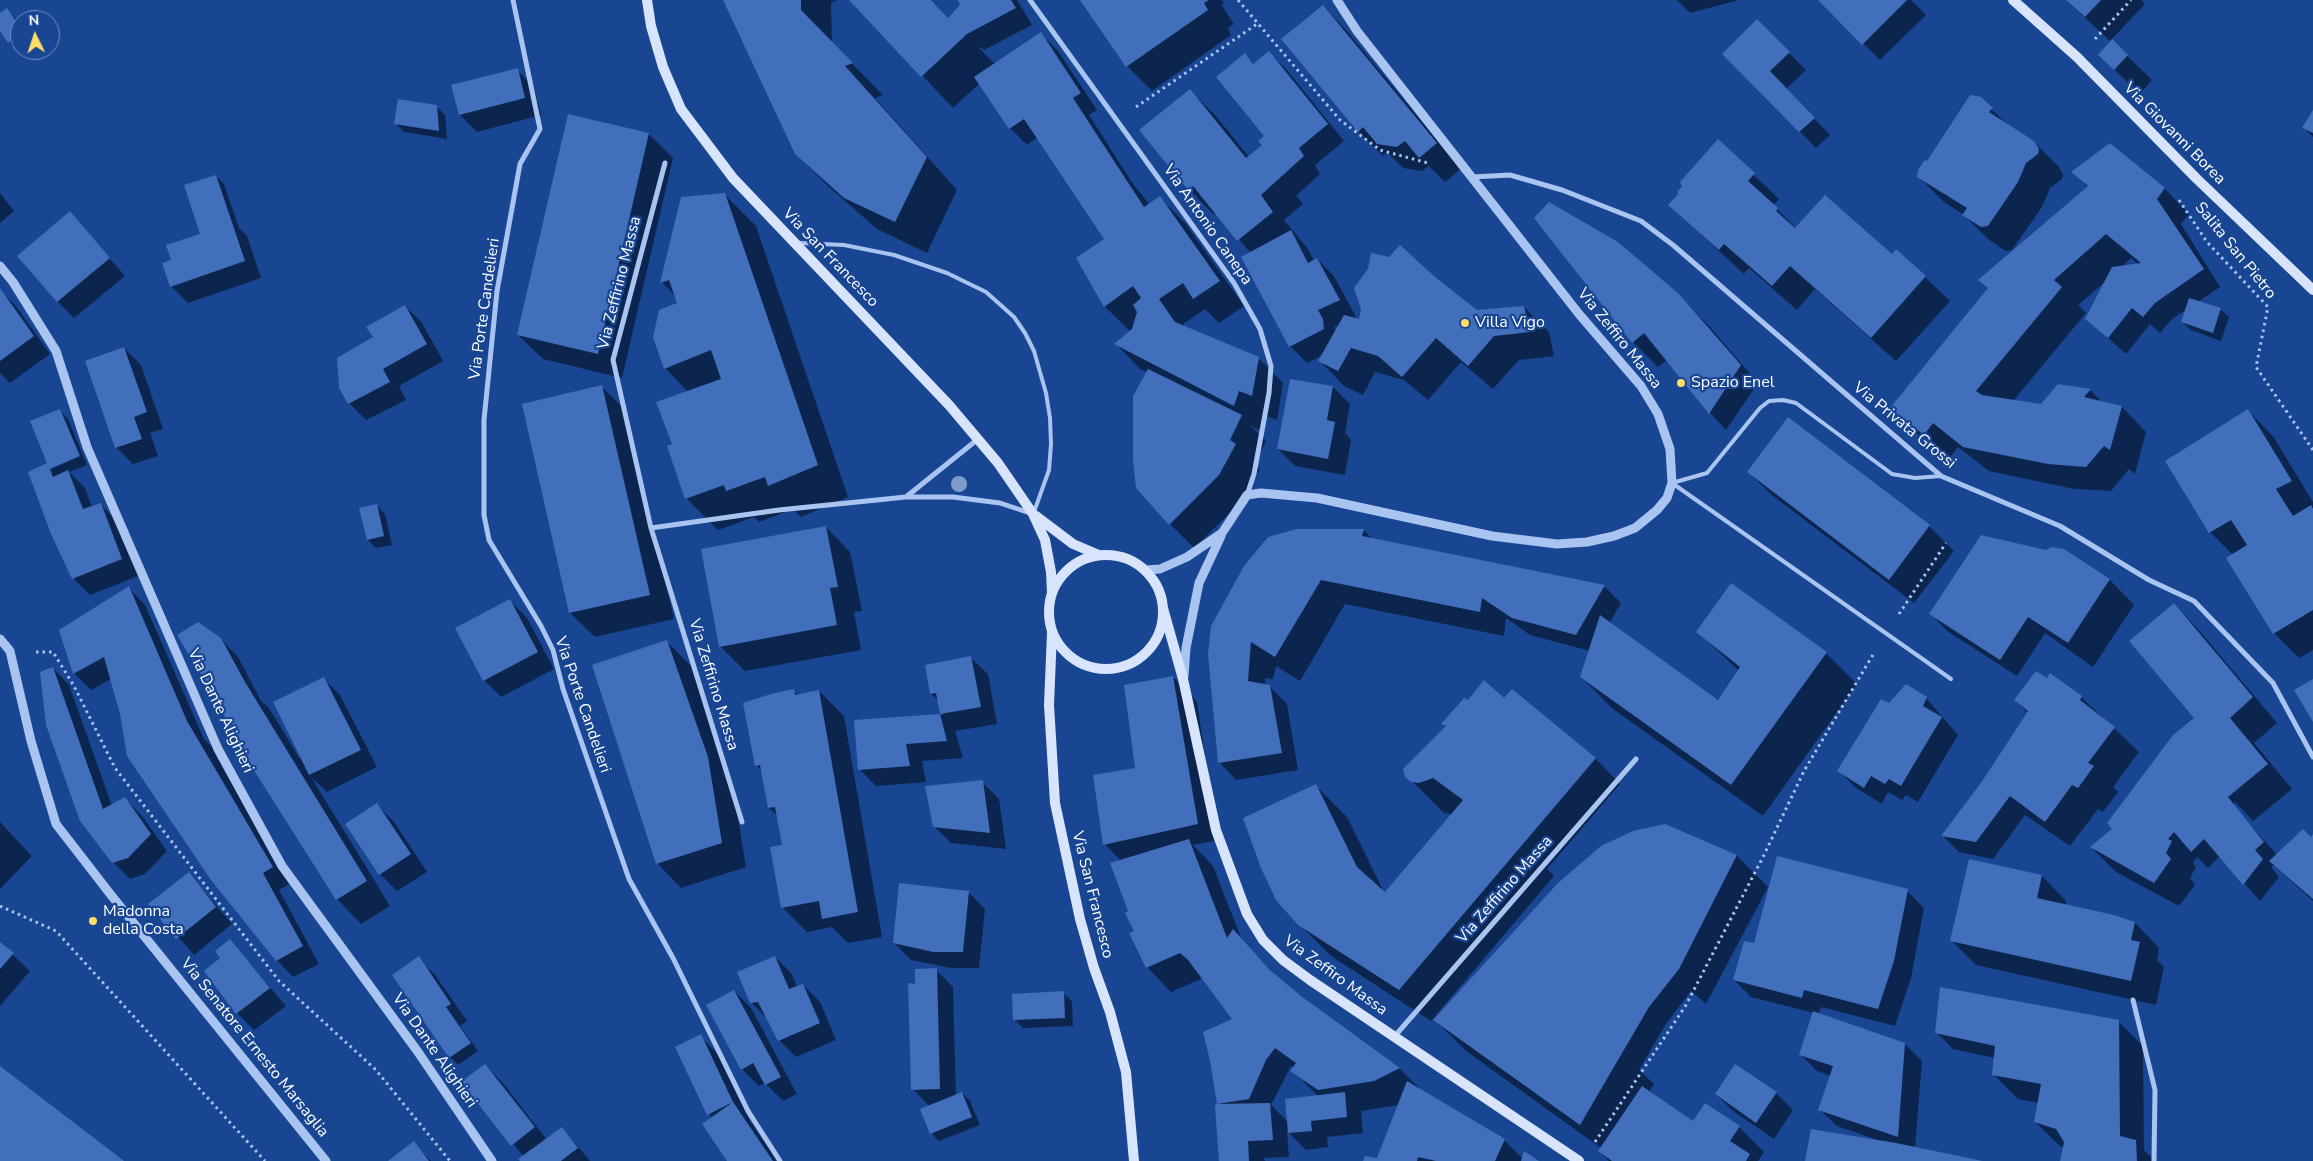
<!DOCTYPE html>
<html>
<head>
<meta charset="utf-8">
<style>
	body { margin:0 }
	#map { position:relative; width:2313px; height:1161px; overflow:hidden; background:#184693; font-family:"Nunito Sans",sans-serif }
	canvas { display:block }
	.north { position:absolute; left:10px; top:10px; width:50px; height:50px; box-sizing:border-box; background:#184693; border:1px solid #7490be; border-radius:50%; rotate:356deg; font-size:14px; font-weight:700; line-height:20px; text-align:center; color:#fff }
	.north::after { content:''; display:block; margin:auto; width:18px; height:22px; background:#ffde68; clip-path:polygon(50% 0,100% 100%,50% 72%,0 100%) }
</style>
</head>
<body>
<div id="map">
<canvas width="2313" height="1161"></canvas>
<div class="north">N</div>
</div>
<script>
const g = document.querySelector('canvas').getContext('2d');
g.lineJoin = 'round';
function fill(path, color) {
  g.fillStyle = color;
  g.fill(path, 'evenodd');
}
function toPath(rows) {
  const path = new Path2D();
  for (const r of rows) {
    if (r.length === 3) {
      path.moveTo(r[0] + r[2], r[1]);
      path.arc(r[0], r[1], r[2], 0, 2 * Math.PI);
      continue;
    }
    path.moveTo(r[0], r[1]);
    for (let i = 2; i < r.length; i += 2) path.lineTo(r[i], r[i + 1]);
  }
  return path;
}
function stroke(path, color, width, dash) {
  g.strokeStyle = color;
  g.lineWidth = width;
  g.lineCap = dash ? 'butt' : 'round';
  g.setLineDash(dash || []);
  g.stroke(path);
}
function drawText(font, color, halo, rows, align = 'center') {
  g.font = font + ' "Nunito Sans",sans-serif';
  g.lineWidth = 4.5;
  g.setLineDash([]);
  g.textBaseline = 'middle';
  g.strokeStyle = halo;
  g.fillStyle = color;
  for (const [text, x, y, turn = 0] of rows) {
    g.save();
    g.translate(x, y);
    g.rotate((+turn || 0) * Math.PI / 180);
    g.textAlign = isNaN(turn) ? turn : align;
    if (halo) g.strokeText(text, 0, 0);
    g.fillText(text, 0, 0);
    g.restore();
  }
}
fill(toPath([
	[724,0,837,0,831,3,832,43,883,95,875,98,957,190,927,253,877,229,828,186,796,154],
	[851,0,931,0,949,19,962,6,959,0,1017,0,1032,25,984,50,980,47,979,48,995,64,1041,34,1058,51,1097,110,1089,115,1133,184,1150,205,1160,198,1185,223,1244,306,1219,323,1205,309,1183,324,1185,328,1259,359,1283,383,1277,420,1264,415,1259,430,1251,426,1266,441,1255,464,1260,469,1243,500,1194,548,1170,524,1147,372,1140,369,1116,344,1131,332,1104,306,1106,239,1038,137,1027,145,1010,128,980,83,953,108],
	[1081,0,1222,0,1224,3,1221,4,1234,24,1228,28,1231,35,1152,91,1127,66],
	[1677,0,1739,0,1690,13],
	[1820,0,1911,0,1926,15,1880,60],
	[2066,0,2142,0,2145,4,2111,40,2152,80,2140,94,2099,55,2111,42],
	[1323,6,1347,31,1461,169,1445,182,1429,166,1422,171,1403,168,1387,152,1383,156,1358,131],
	[7,9,20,24,20,49,17,51,0,29,0,14],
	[1757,21,1806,70,1786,89,1830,135,1816,148,1724,54],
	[1269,53,1286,69,1344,141,1315,165,1320,174,1296,196,1303,204,1284,220,1308,249,1314,261,1317,259,1334,276,1356,317,1352,318,1364,321,1436,281,1476,312,1524,307,1549,332,1554,356,1519,360,1493,389,1461,362,1428,400,1404,380,1375,372,1363,395,1344,386,1320,361,1323,355,1307,363,1290,346,1251,253,1216,213,1214,215,1190,190,1141,130,1190,91,1215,115,1249,157,1264,145,1266,136,1245,55,1254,64],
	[1340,325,1336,331,1334,327],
	[517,70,534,87,541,115,477,132,460,115],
	[1981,99,2010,127,2034,142,2059,167,2063,175,2062,179,2050,188,2042,207,2012,250,2006,251,1989,240,1964,215,1944,202,1919,177],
	[436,106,445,115,447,139,404,132,396,124],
	[2313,112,2313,137,2304,128],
	[649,134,673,158,622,378,543,359,518,335],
	[1718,141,1779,199,1773,205,1797,229,1892,256,1925,277,1950,301,1896,361,1815,289,1797,310,1749,268,1744,274,1669,205],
	[2110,145,2165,189,2189,214,2181,224,2220,287,2198,302,2220,309,2229,317,2221,341,2191,330,2182,322,2187,309,2172,319,2160,333,2150,324,2126,354,2086,318,2106,281,2078,305,2086,313,2013,401,2042,406,2058,386,2090,390,2103,403,2122,407,2146,432,2135,474,2129,469,2111,491,2074,489,1989,471,1958,447,1949,459,1916,433,1892,408,2088,187,2073,172],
	[2131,258,2139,265,2122,267],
	[216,176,224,184,239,228,247,236,261,278,188,303,171,286,173,261,202,234],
	[0,193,14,211,0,223],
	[724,194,756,226,848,497,801,517,793,509,759,522,754,517,718,530,686,498,673,445,688,392,665,368,678,304,676,297,662,282,682,199],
	[70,213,125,276,74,318,57,301],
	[1536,218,1685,302,1710,327,1758,383,1726,430,1710,413,1667,360,1658,367,1633,342],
	[0,290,15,305,50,354,10,383,0,373],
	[405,306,422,323,443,361,399,386,406,400,366,420,349,403,340,388,375,337],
	[124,348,141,365,163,429,150,433,158,456,133,464,116,447],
	[1291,380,1333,387,1350,404,1345,433,1351,440,1345,475,1295,466,1278,449],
	[602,387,626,411,674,619,595,637,570,613,523,405],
	[59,410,68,419,87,465,69,472,85,488,92,507,100,504,117,521,138,576,90,595,73,578,47,465,52,470,32,422],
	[2248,411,2273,436,2313,502,2313,650,2299,658,2274,633,2228,558,2233,555,2210,532],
	[1788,419,1929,526,1954,551,1914,603,1773,496,1748,472],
	[377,506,385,514,392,545,376,548,368,540],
	[826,527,850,552,862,611,854,612,861,650,745,671,720,646],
	[1364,530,1373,540,1604,586,1621,603,1609,624,1718,701,1739,671,1697,631,1826,653,1857,684,1763,816,1613,709,1581,677,1590,651,1530,635,1506,618,1504,636,1345,604,1300,681,1276,666,1273,679,1265,678,1265,686,1270,687,1287,704,1298,770,1236,780,1220,763,1210,654],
	[2063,550,2110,580,2134,605,2093,667,2045,633,2017,676,1947,631,1931,614,2046,552],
	[129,588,145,605,204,739,212,747,279,863,277,864,289,884,279,890,319,964,293,977,277,960,121,714,111,679,91,690,74,673,60,631],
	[510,601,527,618,554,669,501,697,484,680],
	[2174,604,2198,629,2277,723,2254,743,2292,789,2253,821,2235,802,2233,805,2277,855,2313,836,2313,901,2274,865,2271,867,2279,877,2260,901,2220,856,2208,868,2197,857,2193,863,2196,867,2190,878,2195,885,2179,906,2116,872,2092,848,2114,829,2195,718],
	[221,639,238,657,261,701,269,708,300,759,323,678,340,695,377,767,327,792,311,777,390,906,361,924,337,899],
	[667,642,691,666,732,782,746,867,681,888,657,863],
	[971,658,988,674,997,724,955,731,963,758,922,761,926,782,876,786,859,769,856,721,943,715,939,701,931,694],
	[53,668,69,685,112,806,125,799,142,816,167,851,145,874,130,879,113,862],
	[2050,675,2081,697,2139,752,2113,787,2118,792,2103,812,2098,809,2070,846,2025,815,1993,859,1959,852,1943,836,1984,781,2028,713,2015,700,2047,680],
	[1173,677,1197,702,1210,790,1204,790,1214,841,1193,845,1213,866,1242,940,1280,980,1300,997,1399,1068,1422,1091,1504,1140,1523,1159,1537,1161,1364,1161,1378,1160,1400,1105,1361,1111,1363,1133,1327,1137,1328,1147,1306,1150,1287,1131,1289,1157,1264,1158,1265,1161,1220,1161,1219,1104,1212,1061,1234,1020,1203,978,1171,992,1147,967,1130,911,1121,861,1105,844],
	[1291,1066,1294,1068,1292,1070,1318,1096,1288,1122,1271,1105],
	[1906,686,1926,698,1958,735,1918,802,1906,795,1902,800,1888,792,1882,804,1856,788,1839,771],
	[793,691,798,695,819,691,844,716,882,937,848,943,832,927,807,932,782,907,784,846,778,816,769,808,763,772,756,765],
	[1512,691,1596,759,1620,784,1547,869,1554,876,1431,1021,1331,956,1299,924,1316,786,1347,817,1385,894,1452,814,1444,813,1407,776,1446,727,1443,724,1468,701,1504,699],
	[982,782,999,799,1006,849,951,843,934,826],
	[377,805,394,822,427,872,397,891,380,874,347,825],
	[0,822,32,856,0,889],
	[1665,825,1737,856,1768,887,1706,1004,1691,991,1666,1024,1639,1070,1654,1084,1649,1092,1694,1122,1705,1105,1739,1127,1764,1152,1758,1161,1609,1161,1599,1151,1601,1148,1466,1051,1435,1020],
	[189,874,232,924,194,955,150,905],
	[2042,876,2066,901,2065,905,2135,923,2159,948,2157,960,2164,967,2156,1005,1976,965,1952,941],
	[1907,891,1924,908,1911,978,1895,1026,1821,1007,1819,1014,1905,1044,1922,1061,1915,1148,1982,1161,1807,1161,1875,1139,1837,1126,1820,1110,1831,1076,1817,1071,1800,1054,1814,1013,1751,997,1734,980,1755,945],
	[968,892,985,909,979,968,951,968,911,960,894,943],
	[230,941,286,1006,254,1030,237,1013,206,972,221,958],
	[0,943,30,971,0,1006],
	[775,957,792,974,797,987,803,985,820,1002,836,1040,796,1057,779,1040,768,1019,751,1002],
	[418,958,435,975,467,1021,460,1026,478,1051,458,1065,450,1057],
	[936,970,953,987,956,1096,962,1093,970,1101,980,1125,939,1141,931,1133,929,1106,913,1089],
	[734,991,751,1008,797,1094,783,1101,765,1083,759,1086,742,1069],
	[1063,993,1072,1001,1073,1026,1023,1028,1015,1020],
	[2118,1021,2143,1046,2144,1150,2155,1161,2061,1161,2064,1148,2060,1146,2035,1122,2038,1103,2018,1099,1993,1074,1995,1058,1953,1049,1936,1032],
	[700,1036,717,1053,750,1121,777,1161,729,1161,712,1118,676,1047],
	[485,1065,502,1082,547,1140,562,1128,590,1161,521,1161,524,1157,463,1082],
	[1776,1093,1793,1110,1774,1139,1733,1111,1716,1094],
	[413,1143,431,1161,390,1161]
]), '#0007');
fill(toPath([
	[723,0,801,0,801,10,853,63,845,66,927,157,895,222,844,198,795,154],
	[849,0,931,0,948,18,960,5,958,0,1011,0,1016,8,967,34,921,77],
	[1080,0,1209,0,1204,3,1208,10,1126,67],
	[1818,0,1907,0,1862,45],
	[2066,0,2101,0,2085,17],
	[1323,5,1437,143,1419,158,1405,141,1397,147,1377,144,1363,127,1358,132,1281,39],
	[7,8,20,27,20,35,8,43,0,31,0,13],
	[1757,19,1790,52,1770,71,1815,118,1799,132,1722,54],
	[1041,32,1081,93,1073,98,1144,207,1160,196,1220,281,1193,299,1183,283,1159,299,1175,322,1259,357,1252,396,1239,391,1234,406,1114,344,1132,329,1137,312,1133,305,1141,298,1133,286,1104,307,1076,258,1104,239,1024,119,1009,129,974,77],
	[2112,39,2128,55,2114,70,2098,55],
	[1269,51,1328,124,1299,148,1304,156,1261,195,1273,212,1237,241,1193,186,1189,191,1139,130,1190,89,1246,158,1262,145,1258,141,1264,136,1216,77,1245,53,1253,64],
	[518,68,525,98,459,115,451,85],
	[1970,95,1981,97,1993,108,1989,112,2034,141,2039,149,2038,154,2026,163,2018,182,1988,226,1981,227,1962,215,1967,208,1917,177,1918,170,1925,160,1927,161],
	[398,99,437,105,439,131,394,124],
	[2313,110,2313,133,2302,128],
	[568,114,649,133,598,354,517,335],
	[1718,139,1755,173,1748,181,1778,208,1776,211,1795,228,1825,195,1892,254,1896,249,1926,276,1871,338,1790,266,1772,286,1724,244,1719,250,1668,205,1678,194,1677,192,1682,187,1680,182],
	[2110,143,2165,188,2157,199,2204,269,2155,303,2143,317,2132,308,2108,338,2085,319,2112,267,2141,263,2106,234,2054,280,2062,287,1976,391,1982,395,2041,404,2058,384,2091,389,2084,397,2122,406,2110,450,2104,446,2086,467,2048,464,1963,447,1933,423,1924,435,1890,408,1988,288,1978,280,2088,186,2071,172],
	[216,175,245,261,170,287,162,263,171,260,166,245,200,234,184,185],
	[725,193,818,465,768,486,765,477,726,491,724,485,685,499,667,446,672,444,656,402,721,379,711,350,664,369,653,337,659,310,677,303,669,280,660,283,681,197],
	[1549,202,1618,242,1679,294,1741,365,1709,414,1644,333,1632,343,1534,218],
	[70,211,110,258,57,302,17,256],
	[1291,230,1308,263,1317,258,1340,300,1318,310,1323,319,1324,329,1289,347,1241,257],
	[1400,245,1435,277,1477,310,1524,306,1530,332,1494,336,1468,366,1436,338,1402,377,1378,356,1351,348,1338,371,1318,361,1344,315,1359,319,1361,309,1354,288,1368,269,1371,253,1389,257],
	[0,288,34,336,0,361],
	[2189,298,2221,308,2213,333,2181,322],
	[405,305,427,344,383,369,390,382,348,404,339,388,337,358,373,337,366,327],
	[124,347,147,412,134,417,142,439,115,448,85,361],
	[1148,369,1242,415,1230,440,1236,444,1219,475,1169,525,1136,488,1133,460,1133,396],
	[1290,379,1333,386,1327,420,1335,422,1328,459,1277,449],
	[602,385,650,595,569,613,522,404],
	[60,409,80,456,50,469,53,477,68,470,83,509,101,503,122,559,72,579,51,534,28,472,47,463,30,421],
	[2248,409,2292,481,2276,489,2293,516,2311,505,2313,509,2313,610,2273,634,2226,558,2247,545,2231,520,2209,533,2165,461],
	[1788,417,1930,525,1889,580,1747,472],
	[377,504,384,536,367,540,359,508],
	[826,526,838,587,830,588,837,625,719,647,701,549],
	[1297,529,1364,529,1362,536,1605,585,1576,635,1512,618,1482,598,1480,612,1321,580,1275,657,1251,642,1248,681,1270,685,1282,753,1218,763,1208,654,1211,626,1244,566,1268,537],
	[1981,535,2046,550,2052,547,2064,549,2110,579,2068,643,2028,617,2000,660,1929,614],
	[1731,583,1827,652,1731,785,1580,677,1600,615,1718,700,1740,667,1696,632],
	[129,586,187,721,273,867,263,873,303,946,276,961,211,880,127,756,120,714,104,657,73,674,59,630],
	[510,599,538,652,483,681,455,628],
	[2174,603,2253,697,2230,718,2268,764,2228,797,2264,842,2255,850,2263,859,2243,885,2204,839,2191,852,2174,832,2168,839,2172,841,2166,853,2171,859,2154,883,2090,847,2112,829,2107,823,2173,735,2194,718,2129,641],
	[198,622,221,638,245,682,367,881,336,900,245,756,217,701,177,635],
	[667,640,708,757,722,843,656,864,592,665],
	[971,656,981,707,940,714,936,693,930,694,925,665],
	[53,667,103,809,125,797,151,834,128,858,112,863,80,821,46,725,40,672],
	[2036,671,2047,678,2050,673,2082,696,2080,700,2115,727,2088,763,2094,766,2078,788,2072,785,2045,822,2010,796,1976,842,1941,836,1983,780,2028,711,2014,700],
	[1173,676,1198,824,1103,845,1093,775,1135,768,1124,685],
	[324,677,361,750,309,775,273,702],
	[2313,679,2313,722,2294,690],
	[1484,680,1504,698,1512,689,1596,758,1399,990,1298,925,1276,900,1261,868,1243,818,1316,784,1357,867,1385,892,1463,800,1433,778,1419,783,1411,782,1405,777,1403,769,1446,726,1441,724,1464,698,1468,700],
	[1906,684,1927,697,1923,706,1942,717,1901,786,1889,779,1885,784,1871,776,1864,788,1837,771,1881,699,1889,703],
	[794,689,795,695,819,690,858,912,822,919,819,901,781,908,770,847,782,845,775,807,768,808,760,765,755,766,743,703,771,694],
	[940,714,947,741,906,744,910,766,858,770,854,720],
	[983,780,990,833,933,827,925,786],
	[377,803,411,854,379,875,345,824],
	[1665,824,1737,855,1679,969,1649,1007,1580,1125,1433,1020,1558,883,1601,846,1633,831],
	[2303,829,2311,837,2313,834,2313,899,2269,861],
	[1189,839,1227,938,1233,929,1270,970,1301,996,1400,1068,1374,1081,1318,1090,1290,1071,1296,1063,1275,1048,1266,1060,1249,1099,1217,1104,1270,1103,1273,1140,1248,1141,1249,1161,1219,1161,1215,1106,1217,1104,1210,1061,1203,1032,1232,1019,1188,960,1180,953,1146,968,1129,933,1134,931,1125,913,1128,911,1110,863],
	[1777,856,1908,889,1894,961,1878,1009,1804,990,1802,998,1733,980,1744,941,1754,943],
	[1969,859,2042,875,2037,898,2114,915,2135,922,2131,940,2140,942,2131,981,1950,941],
	[189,872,216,907,176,939,148,904],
	[899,883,969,891,963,952,933,952,893,943],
	[230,939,270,988,236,1014,204,971,220,958,215,951],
	[0,942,14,953,0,969],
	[419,956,451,1004,446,1007,471,1043,449,1058,392,975],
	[775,956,789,989,803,984,820,1023,778,1041,758,1002,750,1003,737,972],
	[937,968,940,1089,911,1090,908,983,915,984,915,969],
	[1940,987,2119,1020,2120,1136,2136,1140,2137,1161,2060,1161,2064,1142,2056,1129,2034,1122,2041,1084,1992,1075,1995,1046,1935,1033],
	[734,990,781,1077,765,1085,753,1063,741,1070,706,1005],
	[1064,991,1065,1018,1013,1020,1012,994],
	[1813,1011,1905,1043,1898,1137,1818,1110,1833,1066,1799,1055],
	[701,1034,733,1102,707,1115,675,1047],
	[485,1064,535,1127,511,1146,461,1082],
	[1735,1064,1777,1092,1756,1123,1715,1094],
	[0,1066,124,1161,0,1161],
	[1407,1081,1505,1139,1495,1161,1436,1161,1418,1157,1417,1161,1363,1161,1365,1156,1377,1158],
	[1642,1086,1693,1121,1705,1103,1740,1126,1730,1141,1750,1154,1746,1161,1612,1161,1598,1151],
	[962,1092,972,1117,930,1134,920,1109],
	[1345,1092,1347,1117,1311,1121,1312,1131,1288,1133,1285,1099],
	[733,1102,773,1161,727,1161,702,1124],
	[562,1127,578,1148,561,1161,520,1161,518,1159],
	[1811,1129,1896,1143,1983,1161,1805,1161],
	[414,1141,429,1161,388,1161],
	[1524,1151,1539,1161,1521,1161]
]), '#416fbb');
stroke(toPath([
	[1238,0,1340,120,1380,150,1428,163],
	[2095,39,2131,0],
	[1136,107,1257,24],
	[2179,200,2207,242,2268,307,2256,367,2313,450],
	[1899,614,1946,543],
	[36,652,53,652,74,686,115,768,279,981,376,1070,450,1161],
	[0,906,56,931,265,1161],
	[1595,1142,1686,1005,1764,855,1804,771,1874,653]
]), '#a9c4f0', 3, [2.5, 4]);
stroke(toPath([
	[799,243,844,245,894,255,947,273,986,292,1014,317,1025,333,1034,351,1046,393,1050,418,1051,444,1049,470,1034,512],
	[1672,483,1951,679],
	[1672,483,1707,473,1760,408,1769,401,1783,400,1796,403,1892,474,1915,478,1941,476]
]), '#a9c4f0', 4);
stroke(toPath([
	[513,0,540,129,520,164,497,291,484,420,484,515,489,540,541,626,553,650,563,689,629,879,673,958,748,1111,780,1161],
	[1030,0,1234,283,1260,329,1271,366,1269,393,1254,474,1247,495],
	[665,163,613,360,651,528,779,510,906,497],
	[1472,177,1510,175,1562,190,1641,221,1673,245,1941,476,2060,526,2149,580,2194,601,2273,683,2313,757],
	[978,439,906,497,953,497,1000,503,1030,513],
	[651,528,742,822],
	[2133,1000,2155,1090,2154,1161],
	[1394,1037,1636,759]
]), '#a9c4f0', 5);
stroke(toPath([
	[0,266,13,282,56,351,87,447,218,749,282,866,418,1052,492,1161],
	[1146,570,1160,569,1187,557,1222,533,1247,495,1261,493,1317,498,1492,536,1557,544,1587,542,1614,536,1635,528,1657,510,1667,498,1672,483,1670,449,1658,414,1641,386,1579,314,1357,31,1337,0],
	[0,639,10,651,31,741,56,824,111,895,326,1161],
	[1184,676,1186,648,1199,583,1221,536]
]), '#a9c4f0', 9);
stroke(toPath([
	[647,0,651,26,663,67,681,109,733,178,949,405,998,463,1033,514,1045,540,1051,572,1052,593],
	[2013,0,2077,57,2197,179,2313,290],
	[1036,516,1073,544,1099,555],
	[1106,612,57],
	[1163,608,1183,679,1216,830,1247,914,1263,940,1283,960,1310,980,1579,1161],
	[1052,632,1049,705,1055,803,1080,919,1094,968,1110,1012,1126,1072,1134,1161]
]), '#d7e4fb', 10);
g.fillStyle = '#7d9bcc';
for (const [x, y] of [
	[959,484]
]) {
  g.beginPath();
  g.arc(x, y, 8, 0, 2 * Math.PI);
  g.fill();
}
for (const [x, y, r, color] of [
	[1465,323,5,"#ffde68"],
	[1681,383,5,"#ffde68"],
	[93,921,5,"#ffde68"]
]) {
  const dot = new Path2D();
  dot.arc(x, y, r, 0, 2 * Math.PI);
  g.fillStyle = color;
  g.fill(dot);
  stroke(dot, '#184693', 2);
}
drawText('16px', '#fff', '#184693', [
	["Via Giovanni Borea",2174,134,45],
	["Via Antonio Canepa",1207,225,55],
	["Salita San Pietro",2235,251,51],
	["Via San Francesco",830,258,46],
	["Via Zeffirino Massa",620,283,-76],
	["Via Porte Candelieri",485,309,-82],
	["Via Zeffiro Massa",1619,339,51],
	["Via Privata Grossi",1904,426,39],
	["Via Zeffirino Massa",713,685,73],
	["Via Porte Candelieri",582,705,71],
	["Via Dante Alighieri",220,711,65],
	["Via Zeffirino Massa",1505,890,-49],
	["Via San Francesco",1092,895,76],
	["Via Zeffiro Massa",1335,976,36],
	["Via Senatore Ernesto Marsaglia",254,1048,51],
	["Via Dante Alighieri",434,1051,55]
]);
drawText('16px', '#fff', '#184693', [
	["Villa Vigo",1475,323],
	["Spazio Enel",1691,383],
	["Madonna",103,912],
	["della Costa",103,930]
], 'left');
</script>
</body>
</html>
